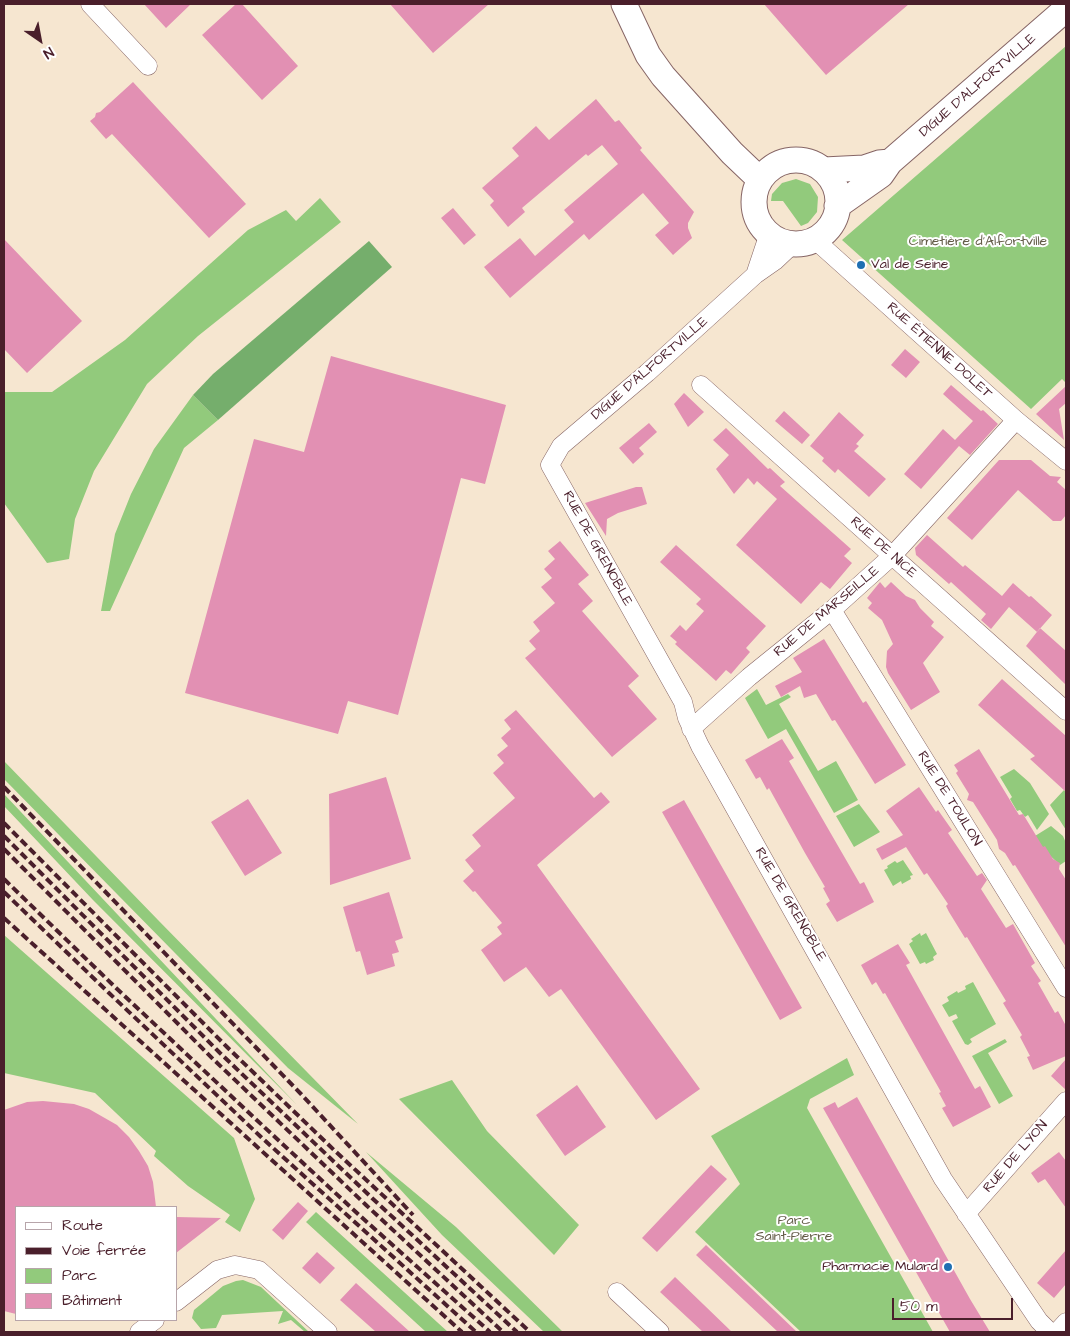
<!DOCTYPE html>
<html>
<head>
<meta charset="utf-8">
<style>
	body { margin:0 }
	#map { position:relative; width:1070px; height:1336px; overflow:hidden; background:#f6e6d0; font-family:"Architects Daughter",sans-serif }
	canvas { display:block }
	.frame { position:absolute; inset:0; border:5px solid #4a1f2b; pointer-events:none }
	.legend { position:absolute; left:15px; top:1206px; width:162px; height:115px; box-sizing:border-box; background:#fff; border:1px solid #b7a5aa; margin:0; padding:6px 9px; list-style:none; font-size:15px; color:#4a1f2b }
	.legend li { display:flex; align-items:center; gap:10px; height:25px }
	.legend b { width:25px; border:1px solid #b7a5aa }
	.north { position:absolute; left:15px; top:15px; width:50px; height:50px; -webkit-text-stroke:4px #fff; paint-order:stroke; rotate:147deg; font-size:14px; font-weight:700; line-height:20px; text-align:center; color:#4a1f2b }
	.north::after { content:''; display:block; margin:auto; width:18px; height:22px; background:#4a1f2b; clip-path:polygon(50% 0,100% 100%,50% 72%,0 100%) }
	.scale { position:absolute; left:892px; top:1298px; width:121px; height:22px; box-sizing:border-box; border:2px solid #4a1f2b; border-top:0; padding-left:6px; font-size:15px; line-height:18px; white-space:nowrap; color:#4a1f2b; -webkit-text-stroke:4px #fff; paint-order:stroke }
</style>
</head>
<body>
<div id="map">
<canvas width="1070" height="1336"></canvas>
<div class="frame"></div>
<ul class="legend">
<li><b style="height:6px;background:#fff"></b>Route</li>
<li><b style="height:6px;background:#4a1f2b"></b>Voie ferrée</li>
<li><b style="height:14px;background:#92ca7c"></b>Parc</li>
<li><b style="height:14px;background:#e290b3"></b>Bâtiment</li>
</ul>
<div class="north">N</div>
<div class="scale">50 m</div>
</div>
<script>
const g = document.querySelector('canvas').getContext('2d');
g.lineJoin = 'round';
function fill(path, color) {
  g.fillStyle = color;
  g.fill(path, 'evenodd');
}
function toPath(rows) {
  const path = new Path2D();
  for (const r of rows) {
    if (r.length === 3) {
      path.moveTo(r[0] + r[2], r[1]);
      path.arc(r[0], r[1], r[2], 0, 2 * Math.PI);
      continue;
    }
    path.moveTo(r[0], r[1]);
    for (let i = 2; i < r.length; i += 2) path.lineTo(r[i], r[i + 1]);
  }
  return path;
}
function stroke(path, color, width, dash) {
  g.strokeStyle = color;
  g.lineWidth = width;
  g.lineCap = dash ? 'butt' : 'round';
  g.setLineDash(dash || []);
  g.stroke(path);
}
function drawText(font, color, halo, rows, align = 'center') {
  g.font = font + ' "Architects Daughter",sans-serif';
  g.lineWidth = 4;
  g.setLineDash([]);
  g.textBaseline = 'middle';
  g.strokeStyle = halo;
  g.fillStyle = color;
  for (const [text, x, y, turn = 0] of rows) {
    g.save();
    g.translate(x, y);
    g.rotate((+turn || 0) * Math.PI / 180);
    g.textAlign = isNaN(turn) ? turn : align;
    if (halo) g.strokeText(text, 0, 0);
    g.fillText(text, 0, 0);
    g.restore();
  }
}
fill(toPath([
	[1066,46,1066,383,1062,379,1031,409,842,240],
	[796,179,810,184,818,197,817,212,808,223,801,226,783,201,771,201,772,194,782,183],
	[320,198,341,222,198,336,147,384,94,471,75,519,69,559,47,563,4,503,4,392,52,392,125,340,248,230,286,210,296,221],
	[193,395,218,420,184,448,110,611,101,611,115,534,131,494,154,449],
	[757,689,766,705,788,694,791,697,779,704,818,771,836,761,858,800,834,813,786,729,768,739,745,698],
	[4,761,158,920,358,1124,288,1068,4,779],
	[1014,769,1030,783,1049,814,1037,830,1028,815,1025,817,1020,810,1017,811,1010,799,1012,797,1000,777],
	[1064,790,1066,792,1066,830,1050,805],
	[4,794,167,967,297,1105,93,900,4,806],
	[859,804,880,832,854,847,836,816],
	[1051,826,1063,836,1066,843,1066,861,1060,865,1042,848,1035,836],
	[903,860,913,875,910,876,911,879,902,884,901,881,893,886,884,870,888,868,887,866,895,861,897,863],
	[920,933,921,936,926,933,937,954,933,957,934,960,926,964,925,962,920,964,909,944,913,941,911,939],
	[4,935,234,1138,255,1199,240,1232,225,1222,230,1215,188,1186,154,1156,156,1151,95,1093,4,1073],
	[973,982,996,1024,970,1039,972,1042,968,1045,965,1044,952,1021,958,1018,956,1014,949,1017,942,1005,949,1001,947,997,957,991,958,993,966,989,965,986],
	[1005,1039,1007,1042,988,1053,1013,1096,999,1104,972,1056],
	[847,1058,854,1075,810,1099,807,1108,933,1332,801,1332,695,1232,740,1184,711,1136],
	[452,1080,487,1131,579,1225,554,1255,399,1099],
	[366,1152,456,1227,563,1332,544,1332,442,1235],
	[316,1212,448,1332,426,1332,306,1222],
	[243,1280,261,1287,309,1332,305,1332,291,1320,278,1324,283,1311,222,1315,216,1328,201,1329,192,1318,194,1310,223,1286,236,1281]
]), '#92ca7c');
fill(toPath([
	[369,241,392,267,218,420,193,395,213,374]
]), '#75ae6c');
fill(toPath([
	[144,4,191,4,166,28],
	[236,4,242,4,298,66,262,100,202,35],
	[390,4,489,4,433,53],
	[764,4,909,4,826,75],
	[133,82,246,204,209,238,112,134,106,139,90,121,95,117,96,113,100,112],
	[596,99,615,122,619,120,642,148,640,150,694,212,688,223,688,228,692,238,673,255,655,235,669,223,643,193,589,240,584,234,510,298,484,267,520,238,535,256,574,222,564,210,618,164,602,145,588,156,586,154,522,208,525,212,508,227,490,205,494,201,482,188,519,156,512,148,536,126,549,140],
	[453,208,476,235,464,245,441,218],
	[4,239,82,321,27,373,4,349],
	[905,349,920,362,906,378,891,365],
	[331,356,506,405,485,484,461,478,398,715,348,701,338,734,185,693,254,439,304,452],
	[951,385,981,411,983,410,998,424,970,455,959,446,921,489,904,474,943,429,955,440,973,421,943,394],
	[1066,386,1066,403,1059,409,1064,440,1036,414],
	[684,393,704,412,688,427,674,404],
	[784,411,810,435,802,444,775,421],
	[839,412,864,435,856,444,859,446,854,451,886,479,869,497,838,469,835,473,822,461,824,458,810,446],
	[649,423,657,432,639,448,644,454,633,464,619,448],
	[726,428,768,469,770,468,785,482,780,486,851,549,844,556,852,563,830,589,821,582,801,604,736,545,777,499,757,481,754,485,748,478,734,494,716,469,729,455,713,440],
	[999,460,1031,460,1050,476,1061,477,1057,482,1066,490,1066,515,1061,521,1053,521,1018,490,972,540,947,518],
	[636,487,642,487,647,504,618,513,607,519,606,536,585,503],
	[927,535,963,567,965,565,1002,596,1013,583,1029,597,1031,596,1052,615,1037,632,1009,607,991,629,981,620,986,614,951,582,949,584,916,555,915,548],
	[560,541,589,575,578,584,593,601,582,611,639,676,628,686,657,719,612,757,525,658,536,649,529,641,540,631,533,622,555,603,541,587,552,578,544,569,555,559,548,551],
	[676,545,766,626,746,648,750,652,731,674,726,670,716,681,675,644,677,642,670,636,680,625,686,631,704,611,696,604,701,599,660,562],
	[880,582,885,588,891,582,906,596,915,600,920,608,934,622,931,626,944,637,923,663,940,692,911,710,888,673,886,667,887,651,893,644,882,620,868,608,872,603,867,598],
	[1040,628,1066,651,1066,685,1026,646],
	[824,639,863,703,866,701,906,765,875,784,835,720,832,721,816,694,804,698,800,686,781,697,775,686,802,672,793,658],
	[1002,679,1066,736,1066,792,1030,759,1035,756,978,705],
	[516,710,594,798,601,792,610,802,537,865,700,1089,656,1120,561,989,549,997,526,967,504,982,481,950,502,934,497,927,502,923,475,891,473,892,463,881,474,871,465,860,481,846,472,835,515,798,493,773,504,763,497,755,508,746,501,738,511,729,504,720],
	[782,739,794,758,789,761,860,884,864,882,874,902,837,922,826,904,830,901,823,888,825,887,805,853,769,788,767,790,760,777,756,779,745,760],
	[979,749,1019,815,1023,814,1043,847,1045,846,1053,859,1060,863,1059,869,1066,880,1066,947,1015,865,1013,866,1005,853,999,849,997,840,973,802,967,800,969,794,956,773,958,771,954,765],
	[386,777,411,859,330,885,329,794],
	[919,787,936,812,938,810,952,830,948,833,977,876,982,873,987,880,981,889,1006,928,1013,924,1035,963,1031,966,1041,981,1038,983,1055,1013,1058,1011,1066,1026,1066,1056,1033,1070,1027,1057,1030,1056,1020,1037,1022,1035,1003,1003,1006,1001,967,937,965,938,949,912,946,906,948,904,927,873,924,875,906,847,882,860,876,849,903,835,886,811],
	[248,799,282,853,245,876,211,822],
	[684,800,802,1008,780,1020,662,812],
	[389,892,403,938,395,941,399,952,392,954,395,966,367,975,360,951,356,952,343,907],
	[898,944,910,963,906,965,975,1089,980,1086,991,1107,953,1127,942,1108,946,1106,939,1093,941,1092,885,993,883,994,876,982,872,985,861,965],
	[1066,1059,1066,1090,1051,1076],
	[577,1085,606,1127,565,1156,536,1115],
	[857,1097,970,1299,990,1332,950,1332,823,1108,835,1102,838,1108],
	[43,1101,74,1104,89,1109,117,1125,129,1137,139,1151,148,1166,153,1182,156,1207,16,1207,16,1314,4,1311,4,1110,27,1102],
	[1059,1152,1066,1161,1066,1208,1045,1179,1038,1183,1031,1173],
	[711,1165,727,1179,657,1252,642,1238],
	[298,1202,308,1211,283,1240,272,1230],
	[176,1217,221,1218,176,1253],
	[706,1245,797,1332,778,1332,696,1255],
	[1066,1250,1066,1284,1054,1298,1037,1283],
	[317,1252,335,1268,320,1284,302,1268],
	[675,1277,732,1332,703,1332,660,1292],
	[356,1283,410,1332,376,1332,340,1300]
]), '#e290b3');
const street = toPath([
	[90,4,148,66],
	[814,239,1016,420,1066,461],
	[794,243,775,261,755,275,647,373,561,446,550,465,683,702,687,718,700,746,943,1179,1039,1321,1050,1332],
	[755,275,769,233],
	[701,385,1066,711],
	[832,610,1066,988],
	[691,729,749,677,832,610,892,556,1016,420],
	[966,1214,1066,1101],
	[617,1292,660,1332],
	[176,1302,217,1270,235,1265,259,1270,328,1332],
	[139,1332,155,1320],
	[1057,1332,1066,1322]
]);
const secondary = toPath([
	[624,4,648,55,663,76,732,153,753,173,761,178],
	[796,202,42],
	[824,170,864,168,879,163,890,162],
	[837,206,881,175,890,162,1066,9]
]);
stroke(street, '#866565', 19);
stroke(secondary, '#866565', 27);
stroke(street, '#fff', 18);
stroke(secondary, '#fff', 25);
stroke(toPath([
	[4,787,301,1094,413,1215],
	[4,823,227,1047,334,1150,530,1332],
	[4,836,220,1053,372,1198,517,1332],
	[4,849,213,1059,366,1205,503,1332],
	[4,879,115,987,262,1125,358,1214,490,1332],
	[4,892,109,993,261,1137,476,1332],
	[4,918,462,1332]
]), '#4a1f2b', 4, [8, 4]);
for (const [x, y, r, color] of [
	[861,265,5,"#1f6fb2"],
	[948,1267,5,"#1f6fb2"]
]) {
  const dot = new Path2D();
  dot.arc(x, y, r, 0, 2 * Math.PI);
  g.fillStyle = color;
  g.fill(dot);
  stroke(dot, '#fff', 2);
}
drawText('14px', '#4a1f2b', '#fff', [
	["DIGUE D'ALFORTVILLE",978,86,-41],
	["RUE ÉTIENNE DOLET",939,351,42],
	["DIGUE D'ALFORTVILLE",650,369,-41],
	["RUE DE NICE",883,548,42],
	["RUE DE GRENOBLE",597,549,61],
	["RUE DE MARSEILLE",827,612,-40],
	["RUE DE TOULON",949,799,58],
	["RUE DE GRENOBLE",790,905,60],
	["RUE DE LYON",1016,1157,-49]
]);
drawText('14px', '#635b47', '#fff', [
	["Cimetière d'Alfortville",978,242],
	["Parc",794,1221],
	["Saint-Pierre",794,1237]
]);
drawText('14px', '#4a1f2b', '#fff', [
	["Val de Seine",871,265],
	["Pharmacie Mulard",938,1267,"right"]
], 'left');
</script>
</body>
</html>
